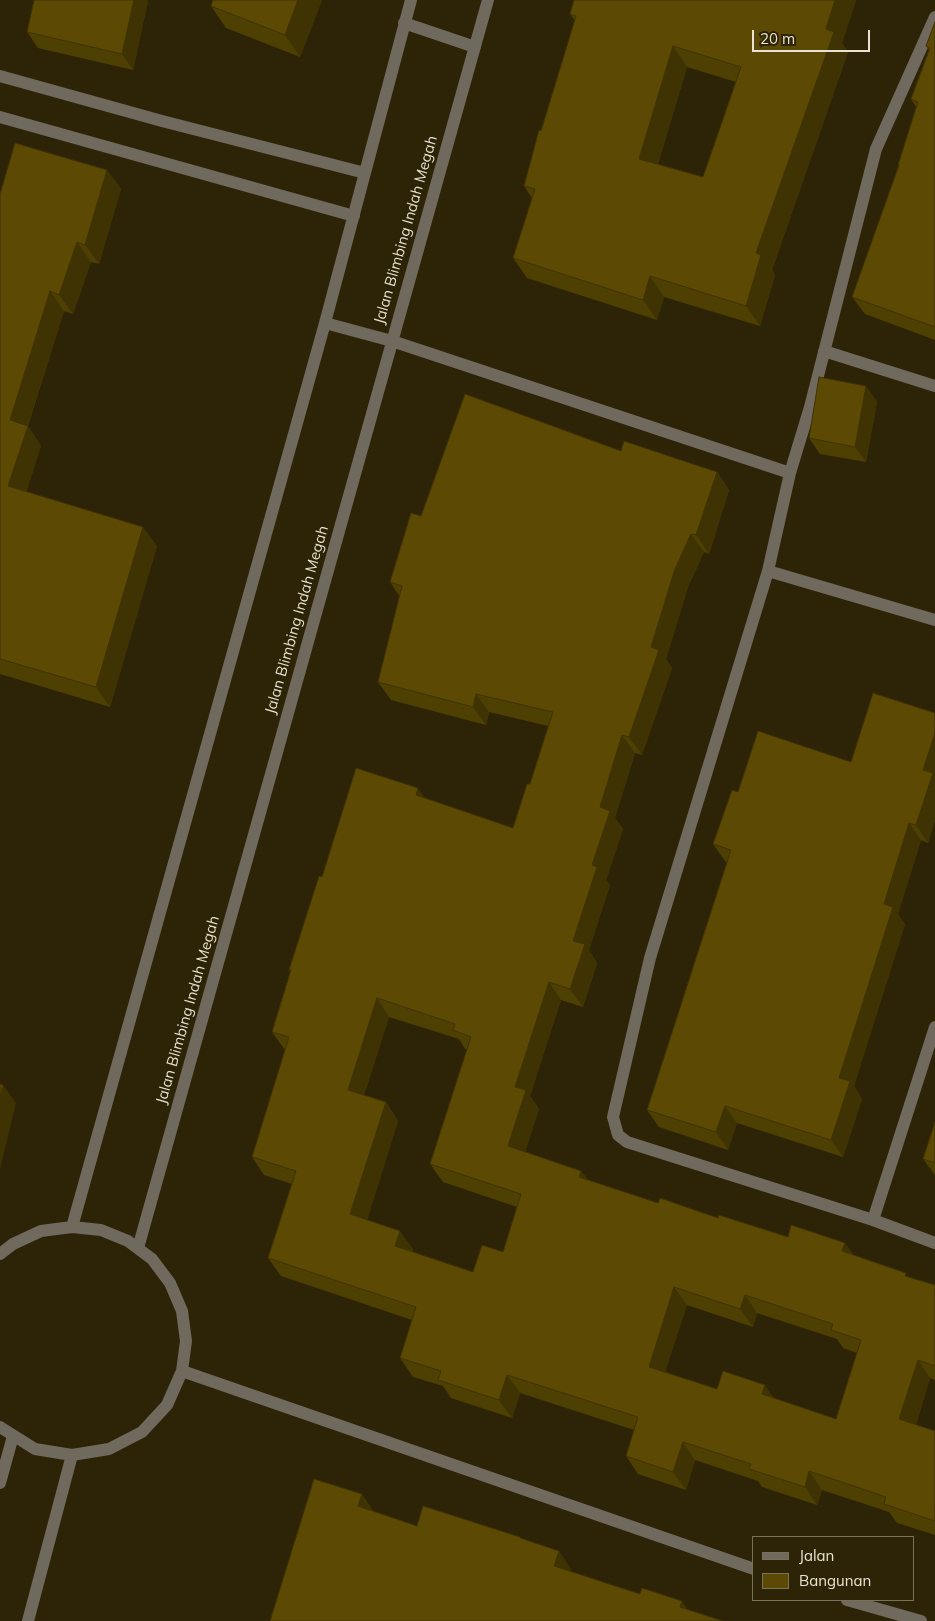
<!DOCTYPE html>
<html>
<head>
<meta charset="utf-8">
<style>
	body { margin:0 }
	#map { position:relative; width:935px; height:1621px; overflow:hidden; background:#2d2407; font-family:Mulish,sans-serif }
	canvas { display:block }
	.legend { position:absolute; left:752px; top:1536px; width:162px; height:65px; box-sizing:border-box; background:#2d2407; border:1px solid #787058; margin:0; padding:6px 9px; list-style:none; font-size:15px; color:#e8e3d2 }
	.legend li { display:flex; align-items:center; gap:10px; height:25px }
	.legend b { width:25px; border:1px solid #787058 }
	.scale { position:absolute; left:752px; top:30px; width:118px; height:22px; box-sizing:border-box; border:2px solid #e8e3d2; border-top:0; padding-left:6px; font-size:15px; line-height:18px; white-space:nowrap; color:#e8e3d2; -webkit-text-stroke:4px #2d2407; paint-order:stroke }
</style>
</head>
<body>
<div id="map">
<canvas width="935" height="1621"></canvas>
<ul class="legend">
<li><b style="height:6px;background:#70695d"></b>Jalan</li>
<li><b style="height:14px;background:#5b4904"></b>Bangunan</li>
</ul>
<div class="scale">20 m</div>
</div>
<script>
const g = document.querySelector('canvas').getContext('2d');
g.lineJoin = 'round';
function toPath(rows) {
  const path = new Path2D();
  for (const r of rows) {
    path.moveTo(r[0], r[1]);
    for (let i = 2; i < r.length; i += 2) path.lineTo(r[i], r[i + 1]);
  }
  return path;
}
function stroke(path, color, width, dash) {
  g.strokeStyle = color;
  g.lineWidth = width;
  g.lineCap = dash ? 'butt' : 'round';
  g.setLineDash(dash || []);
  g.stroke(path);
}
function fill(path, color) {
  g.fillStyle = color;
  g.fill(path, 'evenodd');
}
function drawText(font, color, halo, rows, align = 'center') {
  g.font = font + ' Mulish,sans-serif';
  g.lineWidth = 4;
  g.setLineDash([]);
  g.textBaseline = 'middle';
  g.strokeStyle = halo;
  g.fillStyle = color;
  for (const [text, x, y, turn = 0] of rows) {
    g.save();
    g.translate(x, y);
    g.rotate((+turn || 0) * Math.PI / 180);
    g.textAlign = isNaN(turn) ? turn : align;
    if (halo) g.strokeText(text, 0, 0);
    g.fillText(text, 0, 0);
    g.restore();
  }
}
stroke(toPath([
	[935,17,876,149,810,407,790,473,768,571,650,958,613,1117,618,1135,627,1142,873,1220,935,1243],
	[404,23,475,47],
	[0,76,162,121,365,173],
	[0,117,354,216],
	[325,323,392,341,790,473],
	[824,351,935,386],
	[768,571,935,620],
	[873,1220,935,1027],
	[72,1227,325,323,411,0],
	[138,1248,488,0],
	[0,1254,13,1244,41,1231,72,1227,101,1230,128,1241,152,1259,170,1283,182,1311,186,1341,182,1371,167,1405,142,1432,109,1449,72,1455,35,1449,0,1427],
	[182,1371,754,1569],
	[0,1483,13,1436],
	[847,1600,921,1621],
	[28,1621,72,1455]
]), '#70695d', 12);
fill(toPath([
	[322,0,300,57,226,28,211,6],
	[574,0,856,0,842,43,848,52,772,270,775,275,760,326,664,297,657,320,527,278,513,258,532,198,524,186,575,21,570,14],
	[687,67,736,82,703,177,658,164],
	[148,1,133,70,38,48,27,32],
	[935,22,935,340,865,314,852,297,899,167,898,165,916,107,911,99,929,50,926,46],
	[107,170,121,189,99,264,91,262,73,314,64,311,28,426,41,446,26,492,157,546,110,707,0,674,0,194],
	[866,386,877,402,866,462,820,454,809,438],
	[621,451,717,472,729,490,709,554,704,552,688,587,666,659,672,668,642,755,635,753,615,818,623,829,606,880,610,885,589,950,597,963,583,1007,561,1000,530,1096,539,1109,525,1152,581,1171,588,1180,658,1203,718,1218,854,1255,909,1277,935,1285,935,1380,930,1378,916,1425,935,1431,935,1535,897,1523,889,1512,822,1490,817,1505,762,1487,758,1481,695,1460,686,1490,638,1474,626,1456,634,1430,520,1393,512,1418,451,1398,443,1386,413,1377,400,1358,412,1320,281,1276,268,1258,292,1184,264,1175,252,1157,285,1050,272,1032,290,972,289,970,322,877,425,798,513,828,530,784,548,726,489,712,486,725,391,700,378,682,400,597,390,582,421,516],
	[389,1017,459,1039,465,1049,467,1049,430,1164,443,1182,517,1207,503,1252,473,1272,412,1252,413,1249,367,1220,398,1121,386,1102,364,1095],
	[687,1305,753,1327,757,1313,837,1339,843,1348,857,1353,836,1419,773,1398,717,1389,665,1372],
	[935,713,935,820,928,843,921,840,898,914,905,924,854,1086,862,1099,843,1157,737,1123,728,1150,659,1127,647,1110,727,862,725,861,713,844,738,792,851,762],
	[935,1122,935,1175,923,1159]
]), '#4e3f03');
fill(toPath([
	[134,0,147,0,148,1,133,70,122,54],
	[298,0,322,0,300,57,285,35],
	[835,0,856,0,842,43,848,52,772,270,775,275,760,326,746,306,756,253,826,29],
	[673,46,687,67,653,179,639,159],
	[107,170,121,189,99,264,85,245],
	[77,242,91,262,73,314,59,295],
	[650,276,664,297,657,320,643,300],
	[50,291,64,311,23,440,10,420],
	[866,386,877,402,866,462,855,447],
	[28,426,41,446,22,506,8,486],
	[717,472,729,490,709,554,696,535],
	[143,527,157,546,110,707,96,687],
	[691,534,704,552,688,587,666,659,672,668,642,755,629,737,651,647,675,569],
	[476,694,489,712,486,725,473,707],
	[935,733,935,820,928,843,916,825,923,770],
	[622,735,635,753,615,818,623,829,606,880,610,885,589,950,597,963,583,1007,570,989,573,941,592,865,600,807],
	[418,788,431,807,416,795],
	[909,823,921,840,898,914,905,924,854,1086,862,1099,843,1157,831,1140,839,1078,884,904],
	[549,982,561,1000,530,1096,539,1109,521,1165,508,1146,515,1087],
	[377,998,389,1017,360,1108,348,1090],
	[3,1085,16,1103,0,1169,0,1098],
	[386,1102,398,1121,363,1233,350,1214],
	[725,1106,737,1123,728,1150,716,1132],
	[581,1171,594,1189,579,1177],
	[400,1231,413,1249,408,1265,395,1246],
	[845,1243,858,1261,842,1251],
	[674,1287,687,1305,661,1385,649,1367],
	[745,1295,757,1313,753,1327,740,1309],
	[918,1360,930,1378,912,1438,899,1419],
	[507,1375,520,1393,512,1418,499,1400],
	[765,1385,777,1403,762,1394],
	[683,1442,695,1460,686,1490,673,1472],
	[809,1471,822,1490,817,1505,805,1487],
	[362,1494,374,1512,358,1506],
	[559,1551,571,1569,566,1584,554,1566],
	[682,1601,694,1619,680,1607]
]), '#403303');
const building = toPath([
	[34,0,134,0,122,54,27,32,34,0],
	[213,0,298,0,285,35,211,6,213,0],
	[574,0,835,0,826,29,834,32,756,253,761,255,746,306,650,276,643,300,513,258,535,189,524,186,539,130,541,131,576,16,570,14,574,0],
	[673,46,741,67,703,177,639,159,673,46],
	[935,22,935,327,852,297,899,165,898,165,918,102,911,99,930,48,926,46,935,22],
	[15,143,107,170,85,245,77,242,59,295,50,291,10,420,28,426,8,486,143,527,96,687,0,659,0,194,15,143],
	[819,377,866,386,855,447,809,438,819,377],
	[465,394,621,451,624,441,717,472,696,535,691,534,675,569,651,647,659,650,629,737,622,735,600,807,610,811,592,865,597,867,573,941,585,944,570,989,549,982,515,1087,526,1090,508,1146,581,1171,579,1177,658,1203,660,1198,718,1218,719,1215,788,1237,791,1225,845,1243,842,1251,906,1273,905,1276,935,1285,935,1366,918,1360,899,1419,935,1431,935,1521,884,1504,886,1497,809,1471,805,1487,749,1469,751,1464,683,1442,673,1472,626,1456,638,1417,507,1375,499,1400,438,1380,441,1371,400,1358,416,1307,268,1258,296,1171,252,1157,289,1037,272,1032,291,970,289,970,319,876,322,877,356,768,418,788,416,795,513,828,527,784,530,784,553,712,476,694,473,707,378,682,402,586,390,582,411,513,421,516,465,394],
	[377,998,455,1024,453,1030,471,1037,430,1164,521,1194,503,1252,482,1245,473,1272,395,1246,400,1231,350,1214,386,1102,348,1090,377,998],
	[674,1287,740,1309,745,1295,833,1324,831,1330,861,1340,836,1419,762,1394,765,1385,723,1371,717,1389,649,1367,674,1287],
	[873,693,935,713,935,733,923,770,933,773,916,825,909,823,884,904,893,907,839,1078,850,1081,831,1140,725,1106,716,1132,647,1110,731,850,713,844,732,790,738,792,758,731,851,762,873,693],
	[0,1084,3,1085,0,1098,0,1084],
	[935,1122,935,1163,923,1159,935,1122],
	[314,1479,362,1494,358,1506,417,1526,423,1506,520,1537,520,1538,559,1551,554,1566,640,1594,642,1588,682,1601,680,1607,723,1621,270,1621,314,1479]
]);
fill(building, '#5b4904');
stroke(building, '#403303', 1);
drawText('15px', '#e8e3d2', '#2d2407', [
	["Jalan Blimbing Indah Megah",406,230,-74],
	["Jalan Blimbing Indah Megah",297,620,-74],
	["Jalan Blimbing Indah Megah",188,1010,-74]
]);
</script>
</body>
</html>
